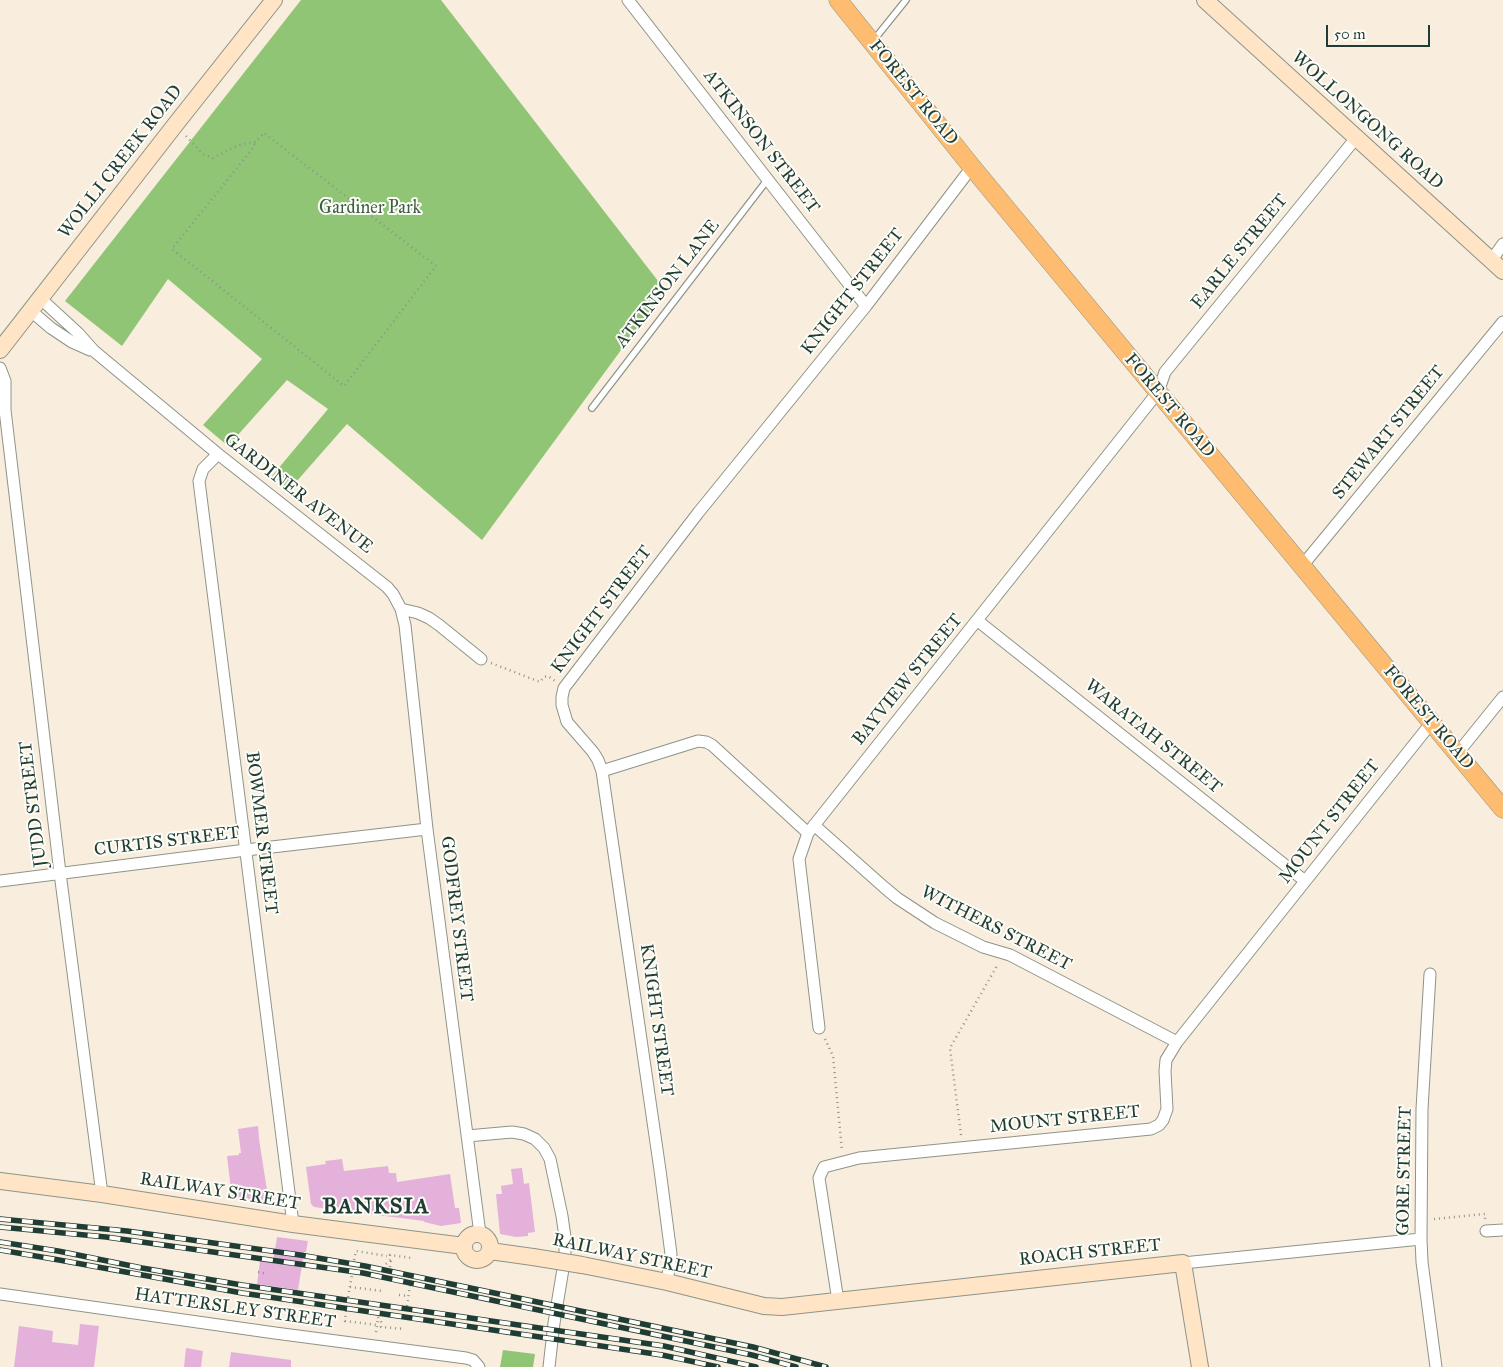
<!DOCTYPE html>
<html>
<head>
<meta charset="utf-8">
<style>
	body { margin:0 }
	#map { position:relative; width:1503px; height:1367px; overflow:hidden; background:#f9eddd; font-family:"IM FELL Great Primer",serif }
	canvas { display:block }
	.scale { position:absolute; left:1326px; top:25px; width:104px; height:22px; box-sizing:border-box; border:2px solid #1f3d34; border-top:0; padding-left:6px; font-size:15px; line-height:18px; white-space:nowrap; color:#1f3d34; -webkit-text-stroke:4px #fdfcf7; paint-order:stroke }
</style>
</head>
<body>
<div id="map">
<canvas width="1503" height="1367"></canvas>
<div class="scale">50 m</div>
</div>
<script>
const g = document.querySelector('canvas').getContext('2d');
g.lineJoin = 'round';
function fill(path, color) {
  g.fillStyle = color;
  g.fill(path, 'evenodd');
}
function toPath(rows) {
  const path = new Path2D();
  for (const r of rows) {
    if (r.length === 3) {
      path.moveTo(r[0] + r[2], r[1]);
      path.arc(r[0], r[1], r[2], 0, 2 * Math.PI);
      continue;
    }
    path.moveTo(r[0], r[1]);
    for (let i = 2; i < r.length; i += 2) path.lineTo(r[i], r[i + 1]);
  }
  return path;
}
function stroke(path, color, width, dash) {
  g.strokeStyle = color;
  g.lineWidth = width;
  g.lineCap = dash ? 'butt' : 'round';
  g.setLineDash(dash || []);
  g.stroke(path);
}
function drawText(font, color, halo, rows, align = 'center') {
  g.font = font + ' "IM FELL Great Primer",serif';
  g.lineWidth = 4;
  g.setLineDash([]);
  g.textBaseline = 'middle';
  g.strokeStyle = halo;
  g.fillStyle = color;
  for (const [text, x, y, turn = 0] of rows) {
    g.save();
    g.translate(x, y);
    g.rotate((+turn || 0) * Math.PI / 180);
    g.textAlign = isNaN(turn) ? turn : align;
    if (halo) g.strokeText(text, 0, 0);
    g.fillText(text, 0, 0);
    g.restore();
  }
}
fill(toPath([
	[301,0,441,0,665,290,482,540,347,424,289,490,272,476,328,409,287,380,228,446,203,425,262,359,168,279,122,346,65,301],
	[503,1350,535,1354,533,1367,500,1367]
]), '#90c576');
fill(toPath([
	[258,1126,259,1139,269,1203,232,1198,227,1156,239,1155,239,1153,241,1153,238,1129],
	[342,1159,344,1171,388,1166,389,1173,396,1173,397,1182,450,1174,455,1208,459,1208,461,1223,441,1226,424,1222,424,1221,314,1207,311,1204,306,1167,326,1164,325,1161],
	[522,1168,524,1184,529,1183,535,1232,528,1233,528,1236,516,1237,500,1234,496,1194,502,1194,501,1186,513,1184,511,1169],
	[277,1237,308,1241,306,1252,304,1252,298,1290,257,1284,260,1261,273,1262],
	[80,1324,99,1326,94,1367,14,1367,19,1326,53,1331,52,1342,78,1345],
	[186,1348,203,1351,201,1367,184,1367],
	[231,1352,291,1360,291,1367,229,1367]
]), '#e4b1db');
const lane = toPath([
	[873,41,906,0],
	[592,408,768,179]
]);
const street = toPath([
	[628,0,866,306],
	[1491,261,1503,244],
	[41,299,78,333,94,351,218,454,387,587,393,594,401,609,418,613,429,618,439,625,481,659],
	[31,311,51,328,72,342,90,350],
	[0,368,5,381,5,410,60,873,102,1194],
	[218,454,203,469,199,481,293,1224],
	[1302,566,1503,322],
	[401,609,405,625,427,829,480,1234],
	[978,621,1305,881],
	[1457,754,1503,697],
	[602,771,698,741,706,742,712,745,808,833],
	[814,825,885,888,897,898,935,923,983,947,1010,955,1177,1042],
	[0,881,246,850,427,829],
	[1430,974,1422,1109,1421,1239,1422,1262,1436,1367],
	[819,1028,799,859,808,833,1158,392,1165,372,1356,138],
	[467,1136,512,1132,524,1134,535,1139,544,1148,550,1159,562,1216,565,1237,565,1257,554,1323,549,1367],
	[1486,1231,1503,1230],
	[1183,1263,1421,1239],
	[667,1282,671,1254,660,1170,602,771,598,760,593,752,567,722,562,705,562,697,564,688,698,513,866,306,972,167],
	[0,1294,275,1333,466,1358,473,1360,479,1367],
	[838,1301,819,1178,824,1167,859,1158,1151,1129,1159,1125,1163,1120,1167,1109,1165,1071,1166,1060,1177,1042,1432,722]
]);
const secondary = toPath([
	[1205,0,1503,271],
	[0,350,175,125,274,0],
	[0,1181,102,1194,293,1224,464,1246],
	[477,1247,13],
	[490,1251,533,1257],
	[582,1265,667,1282,764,1306,782,1307,1183,1263,1200,1367]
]);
const primary = toPath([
	[838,0,972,167,1503,809]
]);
stroke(lane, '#8c9588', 8);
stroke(street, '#8c9588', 13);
stroke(secondary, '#8c9588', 18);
stroke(primary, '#8c9588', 19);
stroke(toPath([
	[186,136,203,154,213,158,230,149,243,144,255,142,264,133,436,266,344,386,172,249,253,148,255,142],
	[491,663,540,682,544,677,548,676,555,681],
	[825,1039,833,1056,842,1151],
	[961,1135,950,1048,998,964],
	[1434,1219,1485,1214,1485,1220],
	[354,1260,356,1251,387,1256],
	[386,1264,390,1260,390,1255,412,1258],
	[390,1267,391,1260],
	[258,1272,267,1274],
	[350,1287,382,1291],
	[399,1295,408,1296],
	[348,1297,352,1275],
	[407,1306,410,1285],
	[346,1311,345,1321,377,1325],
	[378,1317,381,1322,381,1327,405,1329],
	[376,1332,378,1318]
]), '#8c9588', 2.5, [1, 4]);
stroke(lane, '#fff', 5.5);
stroke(street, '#fff', 11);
stroke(secondary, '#ffe4c6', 16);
stroke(primary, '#febc70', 18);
const rail = toPath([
	[0,1219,127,1231,300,1255,365,1266,753,1347,826,1367],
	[0,1227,106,1237,363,1273,752,1355,796,1367],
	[0,1242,58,1251,142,1268,242,1285,664,1346,756,1367],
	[0,1250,59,1260,242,1293,662,1355,718,1367]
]);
stroke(rail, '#1f3d34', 5.5);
stroke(rail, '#fdfcf7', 4, [11]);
const secondaryBridge = toPath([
	[533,1257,582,1265]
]);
stroke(secondaryBridge, '#8c9588', 18, []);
stroke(secondaryBridge, '#ffe4c6', 16);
drawText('18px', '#1f3d34', '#fdfcf7', [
	["FOREST ROAD",913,93,51],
	["WOLLONGONG ROAD",1367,121,42],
	["ATKINSON STREET",761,142,52],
	["WOLLI CREEK ROAD",121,162,-52],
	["EARLE STREET",1240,252,-51],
	["ATKINSON LANE",668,284,-52],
	["KNIGHT STREET",853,292,-52],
	["FOREST ROAD",1169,406,50],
	["STEWART STREET",1389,433,-51],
	["GARDINER AVENUE",298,494,38],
	["KNIGHT STREET",602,610,-53],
	["BAYVIEW STREET",908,680,-51],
	["FOREST ROAD",1428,718,50],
	["WARATAH STREET",1153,737,39],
	["JUDD STREET",34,804,-97],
	["MOUNT STREET",1330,822,-52],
	["BOWMER STREET",261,833,83],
	["CURTIS STREET",167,842,-7],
	["GODFREY STREET",456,919,83],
	["WITHERS STREET",996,929,27],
	["KNIGHT STREET",656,1020,82],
	["MOUNT STREET",1065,1120,-6],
	["GORE STREET",1405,1171,-89],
	["RAILWAY STREET",220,1192,9],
	["ROACH STREET",1090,1253,-6],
	["RAILWAY STREET",632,1257,12],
	["HATTERSLEY STREET",235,1309,8]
]);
drawText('18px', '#3b5f44', '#fdfcf7', [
	["Gardiner Park",370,209]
]);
g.letterSpacing = '1px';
drawText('bold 22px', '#1f3d34', '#fdfcf7', [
	["BANKSIA",376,1208]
]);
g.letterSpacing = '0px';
</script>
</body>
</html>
